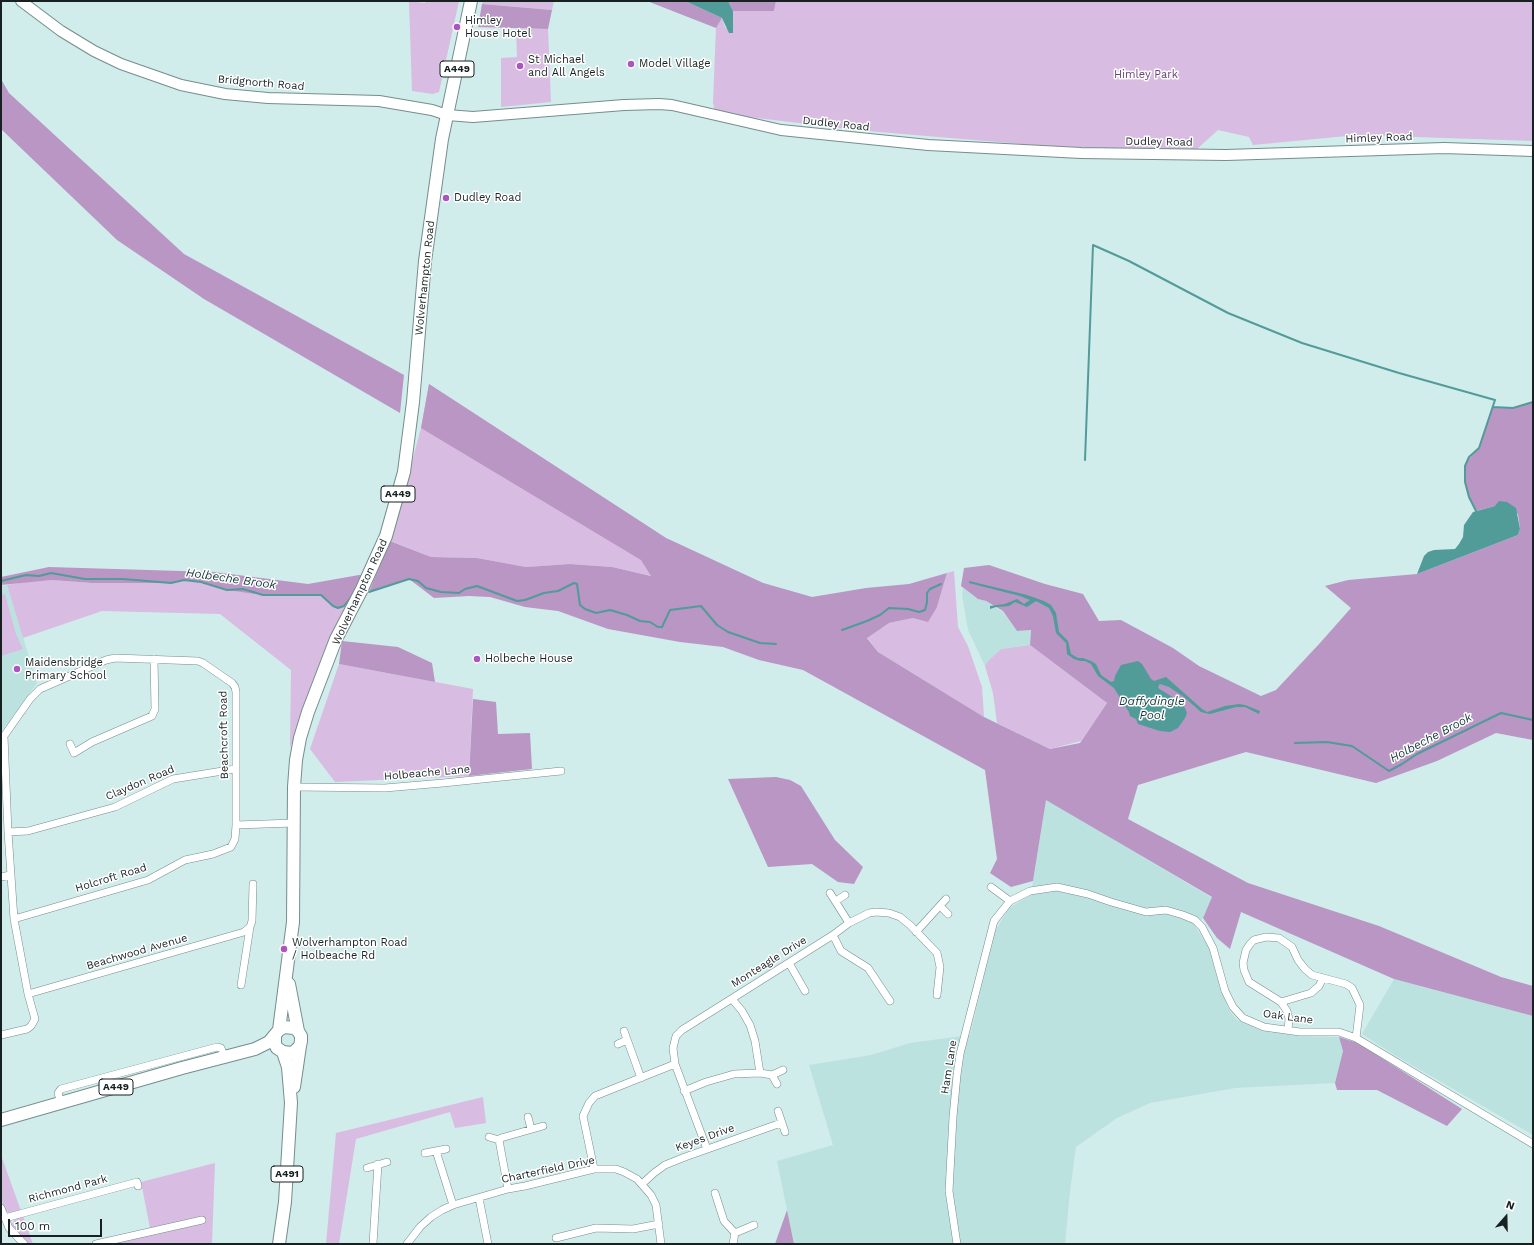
<!DOCTYPE html>
<html>
<head>
<meta charset="utf-8">
<style>
	body { margin:0 }
	#map { position:relative; width:1534px; height:1245px; overflow:hidden; background:#d0eceb; font-family:"Work Sans",sans-serif }
	canvas { display:block }
	.frame { position:absolute; inset:0; border:2px solid #172121; pointer-events:none }
	.north { position:absolute; left:1486px; top:1197px; width:40px; height:40px; -webkit-text-stroke:3px #fff; paint-order:stroke; rotate:20deg; font-size:11px; font-weight:700; line-height:16px; text-align:center; color:#172121 }
	.north::after { content:''; display:block; margin:auto; width:14px; height:18px; background:#172121; clip-path:polygon(50% 0,100% 100%,50% 72%,0 100%) }
	.scale { position:absolute; left:8px; top:1219px; width:94px; height:18px; box-sizing:border-box; border:2px solid #172121; border-top:0; padding-left:5px; font-size:12px; line-height:14px; white-space:nowrap; color:#172121; -webkit-text-stroke:3px #fff; paint-order:stroke }
</style>
</head>
<body>
<div id="map">
<canvas width="1534" height="1245"></canvas>
<div class="frame"></div>
<div class="north">N</div>
<div class="scale">100 m</div>
</div>
<script>
const g = document.querySelector('canvas').getContext('2d');
g.lineJoin = 'round';
function fill(path, color) {
  g.fillStyle = color;
  g.fill(path, 'evenodd');
}
function toPath(rows) {
  const path = new Path2D();
  for (const r of rows) {
    path.moveTo(r[0], r[1]);
    for (let i = 2; i < r.length; i += 2) path.lineTo(r[i], r[i + 1]);
  }
  return path;
}
function stroke(path, color, width, dash) {
  g.strokeStyle = color;
  g.lineWidth = width;
  g.lineCap = dash ? 'butt' : 'round';
  g.setLineDash(dash || []);
  g.stroke(path);
}
function drawText(font, color, halo, rows, align = 'center') {
  g.font = font + ' "Work Sans",sans-serif';
  g.lineWidth = 3;
  g.setLineDash([]);
  g.textBaseline = 'middle';
  g.strokeStyle = halo;
  g.fillStyle = color;
  for (const [text, x, y, turn = 0] of rows) {
    g.save();
    g.translate(x, y);
    g.rotate((+turn || 0) * Math.PI / 180);
    g.textAlign = isNaN(turn) ? turn : align;
    if (halo) g.strokeText(text, 0, 0);
    g.fillText(text, 0, 0);
    g.restore();
  }
}
fill(toPath([
	[7,585,37,683,1,732,1,586],
	[963,588,978,599,986,601,1003,612,1017,631,1031,630,1030,645,1001,649,988,661,985,666,968,630,962,595],
	[1046,799,1212,898,1203,918,1195,926,1210,949,1220,987,1229,1010,1237,1020,1260,1030,1302,1036,1339,1037,1343,1050,1335,1083,1235,1088,1150,1103,1117,1118,1076,1147,1070,1191,1065,1244,794,1244,777,1161,833,1145,809,1065,871,1055,910,1043,970,1035,995,931,1009,908,1031,895],
	[1394,979,1533,1016,1533,1135,1396,1056,1362,1034]
]), '#bce2e0');
fill(toPath([
	[409,1,425,3,425,1,459,1,439,92,433,94,412,91],
	[483,1,554,1,552,10,482,4],
	[776,1,1533,1,1533,141,1357,135,1253,145,1249,137,1218,130,1197,149,1115,149,1033,145,856,130,741,116,715,111,713,103,716,28,722,18,725,27,733,33,733,11,774,11],
	[516,29,548,29,551,102,501,107,501,58,517,57],
	[429,384,666,538,763,583,812,597,642,561,652,576,612,567,570,564,526,567,477,558,431,557,391,541,421,428],
	[954,571,958,627,968,646,982,687,984,717,878,652,867,637,889,623,913,618,937,607,947,573],
	[52,580,92,583,171,583,184,580,201,582,227,590,243,589,263,595,321,595,333,606,344,606,352,596,355,595,320,667,290,748,291,670,220,614,102,611,23,638,7,585,25,582],
	[5,594,16,634,23,649,1,656,1,595],
	[1030,645,1107,703,1081,741,1050,749,997,723,993,693,985,666,988,661,1001,649],
	[339,664,473,689,469,776,335,782,310,749],
	[483,1097,486,1123,455,1128,450,1112,356,1139,339,1244,326,1244,336,1133],
	[1,1155,21,1211,9,1213,3,1207,1,1193],
	[215,1163,212,1244,94,1244,150,1228,141,1182],
	[23,1216,33,1244,28,1244,13,1228,12,1224,14,1220]
]), '#d9bce1');
fill(toPath([
	[647,1,685,1,722,18,716,28],
	[728,1,776,1,774,11,733,11],
	[482,4,552,10,548,29,478,27],
	[1,79,9,93,184,254,404,375,400,413,204,299,117,240,1,129],
	[429,384,666,538,763,583,812,597,866,588,909,584,947,573,937,607,928,622,913,618,889,623,867,638,878,652,984,717,1050,749,1080,743,1107,703,1030,645,1031,630,1017,631,1003,611,986,601,978,599,961,586,964,568,989,565,1045,584,1083,594,1099,621,1121,620,1173,648,1199,666,1261,696,1276,690,1320,643,1351,608,1325,586,1348,580,1417,574,1518,535,1520,529,1518,514,1495,506,1476,511,1469,497,1465,482,1464,472,1466,462,1479,448,1493,407,1513,408,1533,402,1533,740,1496,733,1437,761,1376,783,1246,752,1138,785,1128,819,1248,883,1379,926,1501,977,1533,986,1533,1016,1394,979,1241,912,1230,949,1217,938,1203,918,1212,897,1046,800,1033,881,1011,887,990,873,997,859,985,770,803,670,759,660,723,647,680,642,608,629,558,611,525,607,490,597,469,596,434,598,409,579,369,592,390,541,431,557,477,558,526,567,570,564,612,567,651,576,641,560,421,428],
	[49,567,214,572,308,584,359,575,364,575,355,595,352,596,344,606,338,608,333,606,321,595,263,595,227,590,201,582,184,580,171,583,92,583,52,580,1,585,1,577],
	[342,641,398,647,432,663,435,682,339,664],
	[473,699,496,702,498,734,530,733,532,769,469,776],
	[776,777,790,780,801,786,835,840,863,867,854,884,838,882,812,864,768,867,728,779],
	[1339,1037,1358,1043,1462,1109,1447,1126,1377,1090,1337,1090,1335,1083,1343,1051],
	[787,1210,794,1244,775,1244]
]), '#b996c3');
fill(toPath([
	[685,1,728,1,733,11,733,33,729,33,722,18],
	[1499,501,1507,502,1516,508,1520,529,1518,535,1417,574,1424,556,1428,552,1434,550,1455,549,1459,544,1463,537,1464,525,1473,512,1495,506],
	[969,581,1027,595,1044,601,1051,605,1056,613,1059,632,1068,641,1071,654,1078,658,1083,658,1091,661,1096,664,1101,675,1111,682,1114,681,1115,676,1121,665,1138,661,1142,664,1151,679,1154,681,1166,677,1202,709,1207,712,1225,706,1239,704,1245,705,1260,711,1259,714,1245,707,1236,707,1210,714,1205,713,1201,712,1184,697,1169,687,1160,684,1159,685,1158,688,1174,698,1185,708,1187,713,1185,718,1178,728,1170,732,1160,731,1138,724,1136,719,1130,716,1129,712,1114,688,1098,676,1091,664,1085,661,1080,661,1074,659,1067,654,1066,643,1056,633,1053,616,1049,608,1036,601,1027,607,1015,602,1009,606,996,607,990,609,990,606,1005,604,1017,599,1024,604,1030,600,1020,596,969,583]
]), '#519b99');
stroke(toPath([
	[1493,407,1513,408,1533,402],
	[1085,460,1093,245,1129,261,1228,313,1302,343,1399,373,1495,400,1479,448,1469,457,1465,466,1465,482,1469,497,1476,511],
	[1,581,26,575,39,576,51,573,85,579,123,579,171,583,184,580,201,582,227,590,243,589,263,595,321,595,333,606,338,608,344,606,352,596,354,595],
	[369,592,409,579,418,581,426,588,441,592,459,593,465,589,477,586,517,601,525,600,544,593,558,591,574,583,577,584,580,605,585,609,596,613,610,610,627,615,640,621,650,622,658,627,662,627,670,610,701,606,717,625,728,632,760,643,776,644],
	[842,630,867,621,880,615,889,608,908,609,919,612,925,610,927,602,927,593,930,589,941,584],
	[1295,743,1327,742,1352,746,1389,771,1402,764,1417,754,1501,713,1533,720]
]), '#519b99', 2);
const minor = toPath([
	[70,744,74,753,92,742,152,716,155,709,154,659],
	[294,787,385,788,443,783,561,771],
	[236,825,294,823],
	[8,832,28,831,115,807,173,779,235,769],
	[1,877,10,875],
	[991,887,1010,901],
	[830,893,849,923],
	[836,901,845,895],
	[940,906,948,914],
	[916,932,946,899],
	[833,935,841,951,868,968,890,1001],
	[789,963,805,991],
	[241,985,250,927],
	[28,994,244,932,250,927,252,921,253,884],
	[732,999,742,1011,750,1025,755,1041,760,1073],
	[1281,1002,1311,993,1319,986,1323,978],
	[1288,1030,1289,1019,1287,1011,1281,1002,1249,982,1244,970,1243,963,1246,950,1250,944,1254,940,1266,937,1279,938,1292,947,1298,960,1305,969,1312,975,1346,984,1352,988,1360,1005,1356,1038],
	[624,1031,641,1078],
	[1,1035,27,1029,31,1026,35,1019,28,994,14,919,8,832,4,736,30,699,40,689,106,660,115,658,198,661,203,663,232,683,235,687,236,692,236,825,235,839,231,847,213,854,185,860,148,880,14,919],
	[618,1044,627,1040],
	[772,1075,777,1084],
	[684,1091,706,1082,734,1074,760,1073,772,1075,783,1070],
	[61,1103,58,1093,61,1089,217,1047,221,1048,225,1058],
	[778,1111,785,1132],
	[528,1117,531,1129],
	[489,1137,499,1140],
	[707,1149,675,1064,673,1048,676,1036,682,1030,833,935,849,923,869,913,876,912,889,913,900,917,910,925,937,953,940,967,937,995],
	[436,1151,453,1205],
	[425,1153,446,1149],
	[367,1168,387,1162],
	[594,1169,583,1116,589,1103,595,1096,675,1064],
	[642,1184,654,1173,665,1165,685,1157,781,1123],
	[508,1189,499,1140,501,1138,543,1126],
	[715,1193,724,1221,735,1233,754,1225],
	[479,1198,488,1244],
	[1,1208,9,1228,24,1244],
	[5,1218,137,1182,138,1186],
	[556,1238,596,1228,633,1229,659,1224],
	[96,1244,202,1220],
	[373,1244,378,1164],
	[407,1244,420,1227,431,1217,442,1210,453,1205,508,1189,525,1186,594,1169,616,1169,624,1172,637,1179,651,1195,656,1205,661,1244],
	[733,1244,735,1233],
	[957,1244,949,1191,953,1117,957,1075,960,1054,994,921,1010,901,1030,891,1057,887,1088,894,1111,902,1146,912,1166,910,1183,915,1195,920,1202,927,1213,948,1225,991,1233,1007,1243,1018,1264,1027,1300,1032,1339,1032,1356,1038,1533,1144]
]);
const secondary = toPath([
	[21,1,61,31,94,51,121,64,181,85,225,94,268,98,379,101,432,110,447,115,473,117,624,105,659,104,672,105,781,130,928,145,1081,153,1226,155,1444,148,1533,151]
]);
const trunk = toPath([
	[289,984,298,1031],
	[279,1030,293,922,294,787,296,760,300,738,308,712,336,639,362,589,386,536,404,472,413,402,425,261,442,139,471,1],
	[294,1087,300,1046],
	[1,1120,182,1068,255,1049,269,1042,279,1030,284,1027,294,1028,298,1031,301,1036,301,1041,300,1046,294,1052,291,1053,283,1052,277,1048,275,1044,275,1036],
	[279,1244,285,1202,291,1103,288,1067,283,1052]
]);
stroke(minor, '#748e8c', 8);
stroke(secondary, '#748e8c', 12);
stroke(trunk, '#748e8c', 14);
stroke(minor, '#fff', 7);
stroke(secondary, '#fff', 10);
stroke(trunk, '#fff', 12);
for (const [x, y, r, color] of [
	[457,27,4,"#ab54c2"],
	[631,64,4,"#ab54c2"],
	[520,66,4,"#ab54c2"],
	[446,198,4,"#ab54c2"],
	[477,659,4,"#ab54c2"],
	[17,669,4,"#ab54c2"],
	[284,949,4,"#ab54c2"]
]) {
  const dot = new Path2D();
  dot.arc(x, y, r, 0, 2 * Math.PI);
  g.fillStyle = color;
  g.fill(dot);
  stroke(dot, '#fff', 1.5);
}
for (const [x, y, w] of [
	[457,69,34],
	[398,494,34],
	[116,1087,34],
	[287,1174,32]
]) {
  const box = new Path2D();
  box.roundRect(x - w / 2, y - 8, w, 16, 3);
  g.fillStyle = '#fff';
  g.fill(box);
  stroke(box, '#172121', 1);
}
drawText('bold 10px', '#172121', null, [
	["A449",457,69],
	["A449",398,494],
	["A449",116,1087],
	["A491",287,1174]
]);
drawText('11px', '#172121', '#fff', [
	["Himley",465,21],
	["House Hotel",465,34],
	["St Michael",528,60],
	["and All Angels",528,73],
	["Model Village",639,64],
	["Dudley Road",454,198],
	["Holbeche House",485,659],
	["Maidensbridge",25,663],
	["Primary School",25,676],
	["Wolverhampton Road",292,943],
	["/ Holbeache Rd",292,956]
], 'left');
drawText('11px', '#6c3f79', '#fff', [
	["Himley Park",1146,75]
]);
drawText('11px', '#172121', '#fff', [
	["Bridgnorth Road",261,83,5],
	["Dudley Road",836,124,6],
	["Himley Road",1379,138,-2],
	["Dudley Road",1159,142,1],
	["Wolverhampton Road",425,278,-84],
	["Wolverhampton Road",360,592,-65],
	["Beachcroft Road",224,735,-91],
	["Holbeache Lane",427,773,-5],
	["Claydon Road",140,783,-23],
	["Holcroft Road",111,878,-17],
	["Beachwood Avenue",137,952,-16],
	["Monteagle Drive",769,962,-32],
	["Oak Lane",1288,1017,8],
	["Ham Lane",949,1067,-81],
	["Keyes Drive",705,1138,-20],
	["Charterfield Drive",548,1170,-12],
	["Richmond Park",68,1189,-15]
]);
drawText('italic 12px', '#153a39', '#fff', [
	["Holbeche Brook",231,579,8],
	["Daffydingle",1152,701],
	["Pool",1152,715],
	["Holbeche Brook",1431,738,-28]
]);
</script>
</body>
</html>
